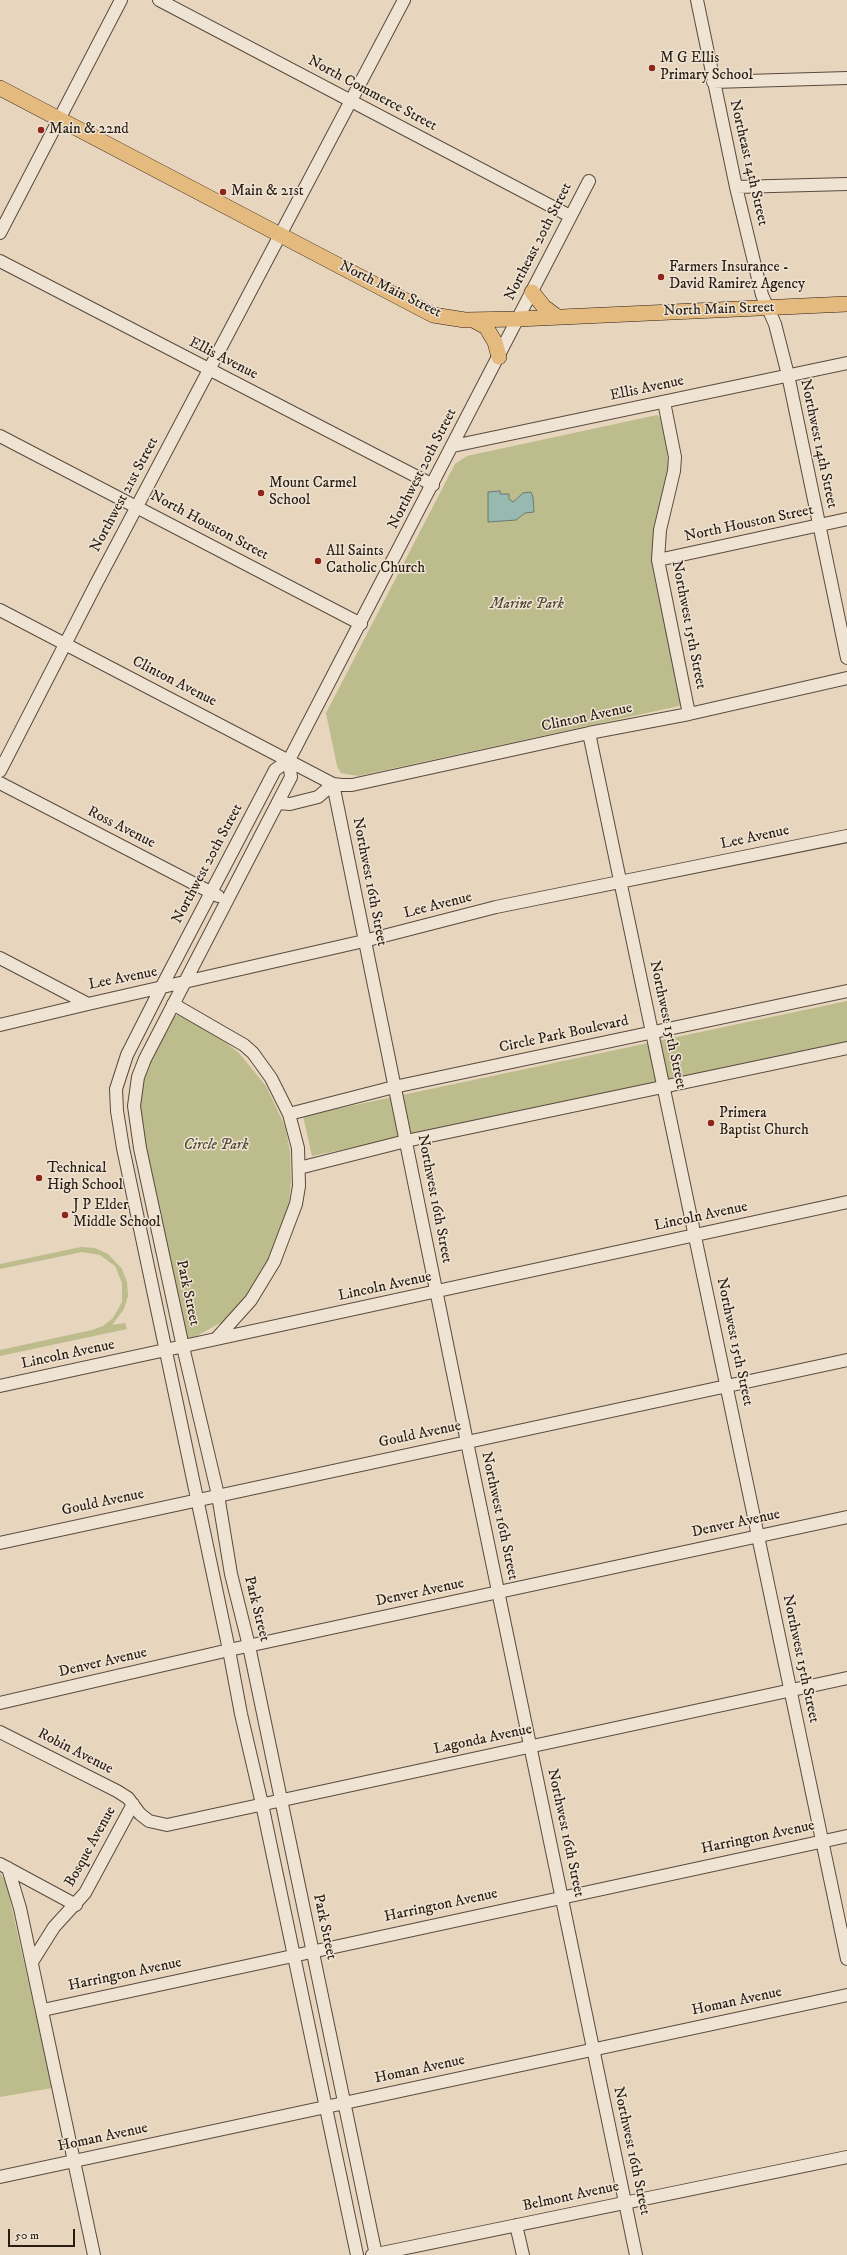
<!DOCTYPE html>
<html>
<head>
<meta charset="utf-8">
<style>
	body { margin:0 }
	#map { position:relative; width:847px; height:2255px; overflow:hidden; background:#e7d5bd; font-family:"IM FELL DW Pica",serif }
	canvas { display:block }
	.scale { position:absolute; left:8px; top:2229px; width:67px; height:18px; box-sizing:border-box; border:2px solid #291c14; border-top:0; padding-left:5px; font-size:12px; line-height:14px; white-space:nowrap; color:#291c14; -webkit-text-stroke:3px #efe4d4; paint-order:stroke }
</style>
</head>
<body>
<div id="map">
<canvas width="847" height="2255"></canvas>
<div class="scale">50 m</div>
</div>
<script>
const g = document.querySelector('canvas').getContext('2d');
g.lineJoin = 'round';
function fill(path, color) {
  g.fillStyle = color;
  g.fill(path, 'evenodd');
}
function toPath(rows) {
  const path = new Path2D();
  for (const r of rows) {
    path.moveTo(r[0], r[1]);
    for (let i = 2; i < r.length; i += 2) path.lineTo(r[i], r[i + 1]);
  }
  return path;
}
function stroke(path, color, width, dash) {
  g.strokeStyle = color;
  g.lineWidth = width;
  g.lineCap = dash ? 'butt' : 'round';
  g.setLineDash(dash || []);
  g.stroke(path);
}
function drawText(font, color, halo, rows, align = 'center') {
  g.font = font + ' "IM FELL DW Pica",serif';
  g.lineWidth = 3;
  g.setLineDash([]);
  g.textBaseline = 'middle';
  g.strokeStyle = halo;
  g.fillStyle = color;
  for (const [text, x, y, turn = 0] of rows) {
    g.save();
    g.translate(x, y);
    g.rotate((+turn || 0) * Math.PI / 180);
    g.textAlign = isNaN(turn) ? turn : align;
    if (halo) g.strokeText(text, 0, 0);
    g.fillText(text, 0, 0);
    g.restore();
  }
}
fill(toPath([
	[657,415,661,418,667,448,668,472,654,528,652,555,653,571,681,702,679,706,358,776,341,773,337,766,326,713,455,464,467,456],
	[847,1001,847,1043,312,1156,303,1116],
	[179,1015,220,1038,239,1053,266,1086,285,1126,290,1151,291,1180,289,1205,276,1248,251,1290,224,1321,191,1339,185,1338,139,1120,141,1079,173,1016],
	[81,1247,95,1248,108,1254,122,1269,127,1282,128,1296,124,1309,112,1325,125,1323,127,1329,0,1356,0,1350,92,1330,103,1326,113,1318,122,1302,122,1283,115,1266,100,1255,82,1252,0,1269,0,1264],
	[0,1873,6,1882,52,2088,0,2097]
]), '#bcbc8d');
const water = toPath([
	[500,491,500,494,509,494,509,499,513,502,523,493,531,492,533,497,534,512,525,513,516,520,488,522,488,492,500,491]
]);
fill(water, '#97b9af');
stroke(water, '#6b7a71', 1);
const minor = toPath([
	[159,0,570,216],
	[697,0,736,187,762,295,775,324,788,375,847,658],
	[713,82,847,78],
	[736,187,847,184],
	[0,233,121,0],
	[0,261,433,485],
	[664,402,675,457,674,471,660,530,658,560,689,714],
	[0,436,361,624],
	[453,446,847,363],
	[658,560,847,519],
	[0,610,333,784,342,785,352,785,589,733,689,714,847,678],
	[589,733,847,1959],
	[289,760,291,777,145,1059,138,1077,134,1106,140,1148,183,1347,218,1495,231,1574,249,1646,376,2255],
	[0,771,95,586,404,0],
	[0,783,218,896],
	[333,784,467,1442,636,2255],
	[278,803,290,804,318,797,333,784],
	[0,958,88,1004,364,941,496,907,847,836],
	[173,1004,244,1045,253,1053,271,1078,289,1114,298,1148,299,1186,296,1204,274,1262,251,1300,216,1339],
	[0,1025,88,1004],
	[289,1114,394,1087,847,991],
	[299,1168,406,1141,847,1048],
	[0,1386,847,1202],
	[0,1543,847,1360],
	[0,1703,229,1650,847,1517],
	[0,1732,117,1791,128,1798,140,1814,149,1821,167,1825,847,1678],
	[0,1864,76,1905],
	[8,1868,20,1908,94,2255],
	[32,1962,54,1927,85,1893,133,1804],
	[43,2010,847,1836],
	[0,2177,847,1995],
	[516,2225,523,2255],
	[357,2255,262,1804,241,1714,229,1650,123,1148,117,1111,116,1089,127,1055,161,988,275,770,289,760,589,181],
	[372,2255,847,2157]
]);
const major = toPath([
	[0,88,433,315,465,320,518,319,847,304],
	[532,292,544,307,556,316],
	[473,320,486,327,495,342,499,357]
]);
stroke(minor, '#584a3e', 14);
stroke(major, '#291c14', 16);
stroke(minor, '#efe4d4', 12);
stroke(major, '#e4ba7e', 15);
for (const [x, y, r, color] of [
	[652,68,4,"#8f2418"],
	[41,130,4,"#8f2418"],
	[223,192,4,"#8f2418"],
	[661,277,4,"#8f2418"],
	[261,493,4,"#8f2418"],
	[318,561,4,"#8f2418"],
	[711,1123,4,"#8f2418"],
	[39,1178,4,"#8f2418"],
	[65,1215,4,"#8f2418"]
]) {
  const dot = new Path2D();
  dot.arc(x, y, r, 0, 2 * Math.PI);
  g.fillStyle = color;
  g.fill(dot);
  stroke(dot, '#efe4d4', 1.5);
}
drawText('15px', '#291c14', '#efe4d4', [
	["M G Ellis",660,59],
	["Primary School",660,76],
	["Main & 22nd",49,130],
	["Main & 21st",231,192],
	["Farmers Insurance -",669,268],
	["David Ramirez Agency",669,285],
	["Mount Carmel",269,484],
	["School",269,501],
	["All Saints",326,552],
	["Catholic Church",326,569],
	["Primera",719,1114],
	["Baptist Church",719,1131],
	["Technical",47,1169],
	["High School",47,1186],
	["J P Elder",73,1206],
	["Middle School",73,1223]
], 'left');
drawText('15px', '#291c14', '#efe4d4', [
	["North Commerce Street",372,94,28],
	["Northeast 14th Street",748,163,77],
	["Northeast 20th Street",539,242,-63],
	["North Main Street",390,290,26],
	["North Main Street",719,310,-2],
	["Ellis Avenue",223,359,27],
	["Ellis Avenue",647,389,-12],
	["Northwest 14th Street",818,444,78],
	["Northwest 20th Street",423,469,-63],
	["Northwest 21st Street",125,495,-62],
	["North Houston Street",749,524,-12],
	["North Houston Street",209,526,28],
	["Northwest 15th Street",688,625,79],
	["Clinton Avenue",174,682,27],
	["Clinton Avenue",587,718,-12],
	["Ross Avenue",121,828,27],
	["Lee Avenue",755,838,-12],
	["Northwest 20th Street",208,864,-62],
	["Northwest 16th Street",369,882,79],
	["Lee Avenue",438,906,-14],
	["Lee Avenue",123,979,-11],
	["Northwest 15th Street",667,1025,78],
	["Circle Park Boulevard",564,1035,-12],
	["Northwest 16th Street",434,1199,79],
	["Lincoln Avenue",701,1217,-12],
	["Lincoln Avenue",385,1287,-12],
	["Park Street",187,1293,78],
	["Northwest 15th Street",734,1342,78],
	["Lincoln Avenue",68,1355,-12],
	["Gould Avenue",420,1435,-12],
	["Gould Avenue",103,1503,-12],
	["Northwest 16th Street",499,1516,78],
	["Denver Avenue",736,1524,-12],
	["Denver Avenue",420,1593,-12],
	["Park Street",256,1609,76],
	["Northwest 15th Street",800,1659,78],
	["Denver Avenue",103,1663,-13],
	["Lagonda Avenue",483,1740,-12],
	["Robin Avenue",75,1752,27],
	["Northwest 16th Street",565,1833,78],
	["Harrington Avenue",758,1838,-12],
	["Bosque Avenue",91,1847,-61],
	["Harrington Avenue",441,1906,-12],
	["Park Street",324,1927,78],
	["Harrington Avenue",125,1975,-12],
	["Homan Avenue",737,2002,-12],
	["Homan Avenue",420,2070,-12],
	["Homan Avenue",103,2138,-12],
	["Northwest 16th Street",631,2151,78],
	["Belmont Avenue",571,2197,-12]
]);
drawText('italic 15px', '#554c38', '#efe4d4', [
	["Marine Park",527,605],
	["Circle Park",216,1146]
]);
</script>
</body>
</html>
